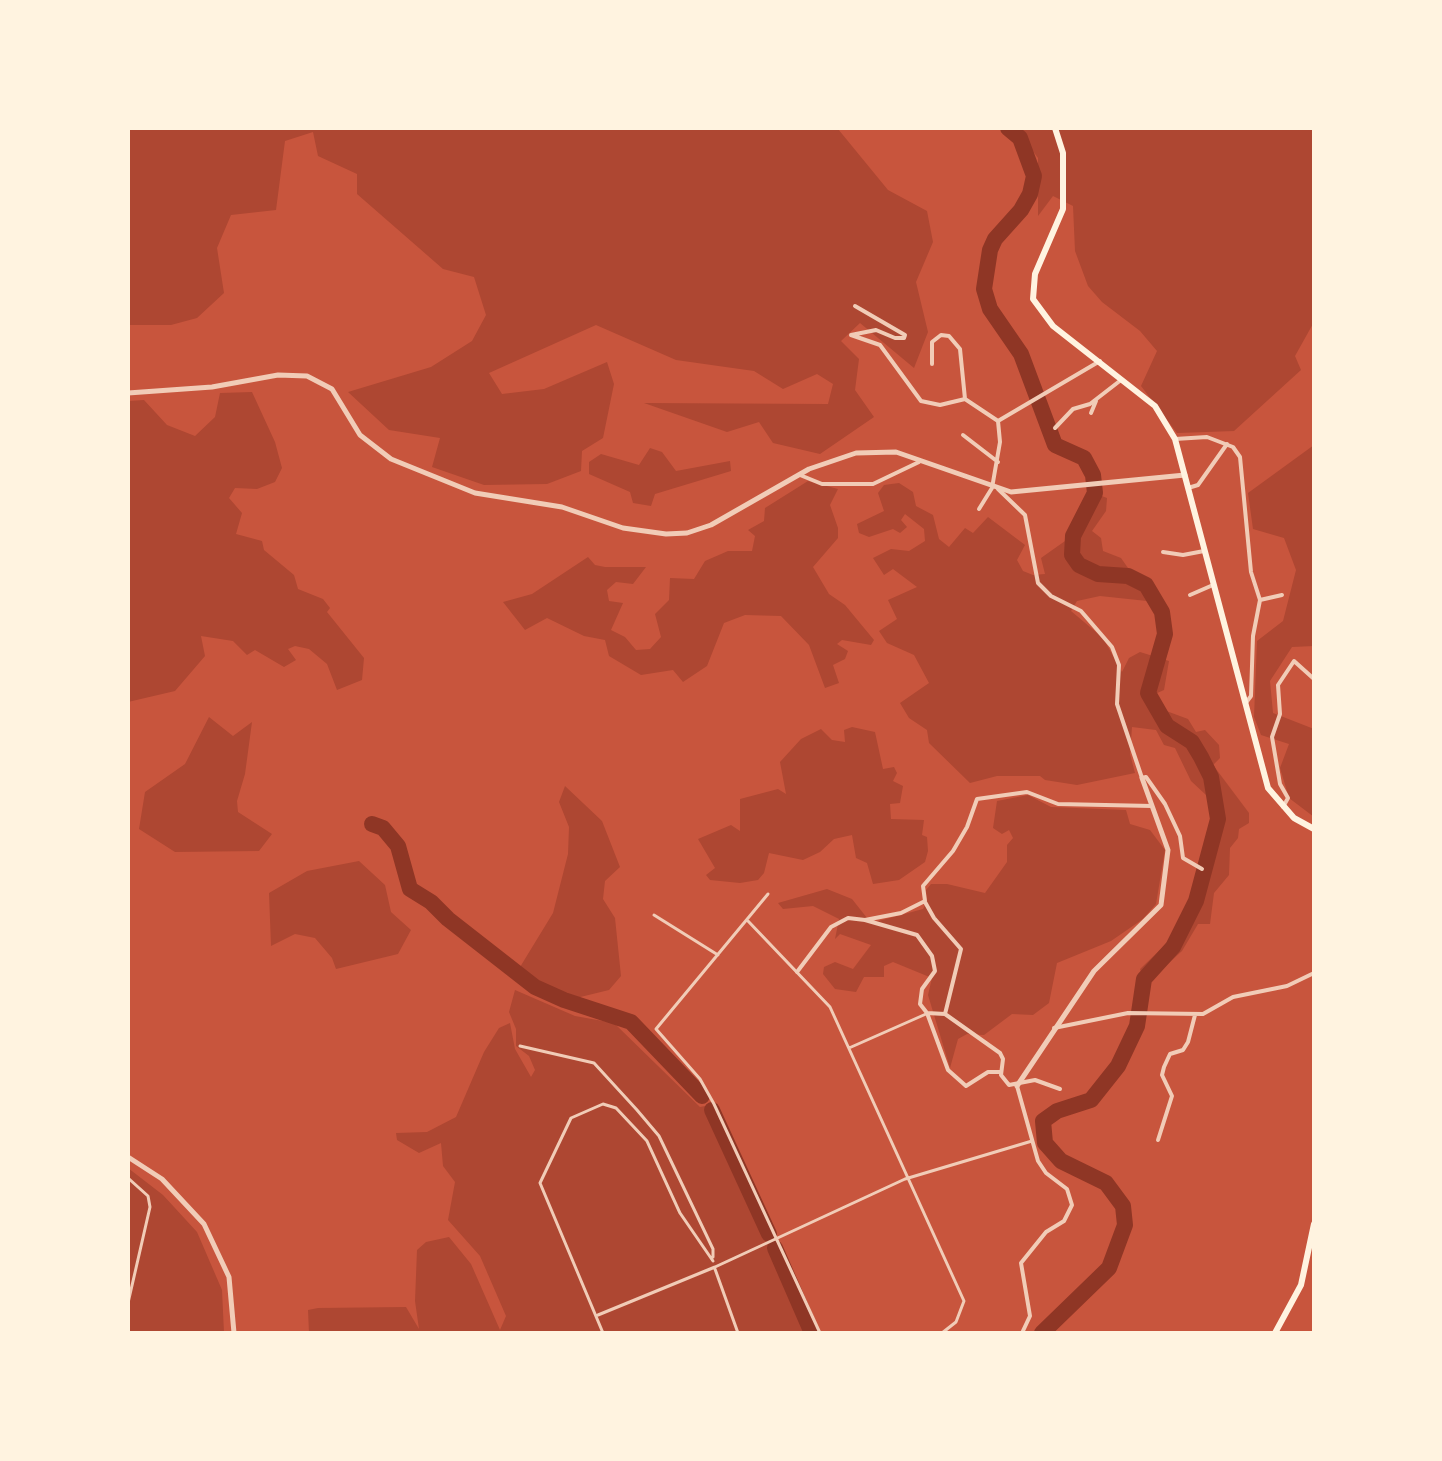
<!DOCTYPE html>
<html>
<head>
<meta charset="utf-8">
<style>
	body { margin:0 }
	#map { position:relative; width:1442px; height:1461px; overflow:hidden; background:#c8553d; font-family:"PT Sans Narrow",sans-serif }
	canvas { display:block }
	.frame { position:absolute; inset:0; border:130px solid #fff3e0; pointer-events:none }
</style>
</head>
<body>
<div id="map">
<canvas width="1442" height="1461"></canvas>
<div class="frame"></div>
</div>
<script>
const g = document.querySelector('canvas').getContext('2d');
g.lineJoin = 'round';
function fill(path, color) {
  g.fillStyle = color;
  g.fill(path, 'evenodd');
}
function toPath(rows) {
  const path = new Path2D();
  for (const r of rows) {
    path.moveTo(r[0], r[1]);
    for (let i = 2; i < r.length; i += 2) path.lineTo(r[i], r[i + 1]);
  }
  return path;
}
function stroke(path, color, width, dash) {
  g.strokeStyle = color;
  g.lineWidth = width;
  g.lineCap = dash ? 'butt' : 'round';
  g.setLineDash(dash || []);
  g.stroke(path);
}
fill(toPath([
	[128,128,900,128,838,129,888,190,927,211,933,242,916,282,928,332,914,368,860,323,841,341,859,359,855,390,874,417,820,454,773,443,759,422,727,432,644,403,828,404,833,384,817,374,783,389,754,371,676,360,596,325,489,373,502,394,544,389,607,362,614,384,603,438,582,451,581,471,547,484,484,485,432,467,440,438,389,430,348,392,431,367,472,341,486,315,474,277,443,269,357,194,357,174,318,156,313,132,285,141,276,210,231,215,217,248,224,293,197,318,171,325,128,325],
	[1016,128,1314,128,1314,322,1295,356,1301,370,1234,431,1177,433,1141,386,1157,351,1140,331,1102,302,1088,286,1075,251,1073,206,1053,196,1038,216,1038,158],
	[252,392,275,442,282,468,275,482,257,489,235,488,229,498,242,513,236,534,262,541,264,550,294,575,298,589,323,599,330,608,327,612,364,658,362,680,337,690,327,664,309,649,295,646,288,649,296,660,284,667,255,650,247,655,233,641,201,636,205,656,175,691,128,702,128,401,144,400,167,425,195,436,215,417,220,393],
	[1314,445,1314,646,1292,647,1270,681,1273,713,1314,729,1314,817,1289,798,1280,768,1289,744,1261,735,1254,717,1257,641,1283,621,1296,570,1284,538,1253,529,1248,493],
	[650,448,662,452,676,471,730,461,731,471,655,494,651,506,633,503,630,492,589,474,589,462,601,454,639,465],
	[808,481,838,489,830,505,838,528,838,538,813,567,829,594,845,605,874,640,871,645,842,640,837,644,848,651,845,659,833,665,839,683,825,688,809,645,781,616,745,615,724,623,707,666,683,682,673,670,641,675,609,656,605,640,584,636,547,618,525,630,503,602,532,594,588,557,595,565,605,567,646,567,633,584,616,582,607,590,609,601,623,603,611,630,625,637,636,650,650,649,661,637,655,614,669,600,670,578,694,579,705,561,728,551,752,551,755,536,748,530,764,521,765,508],
	[899,483,913,492,916,506,933,515,939,539,949,547,965,528,973,533,988,517,1025,545,1017,560,1023,571,1033,575,1045,574,1041,558,1082,529,1099,495,1107,498,1106,511,1092,531,1101,538,1103,551,1121,558,1128,568,1114,571,1116,582,1132,581,1143,587,1147,601,1100,596,1077,601,1071,611,1103,638,1122,672,1129,658,1140,652,1169,661,1164,690,1155,694,1154,699,1161,709,1188,719,1196,732,1205,730,1219,745,1220,758,1213,765,1249,813,1249,823,1239,829,1238,838,1230,848,1229,875,1214,893,1210,924,1198,924,1182,951,1159,972,1142,975,1140,969,1164,946,1182,921,1205,852,1220,833,1220,808,1191,781,1175,748,1164,745,1156,730,1132,727,1130,754,1135,773,1077,785,1045,780,1040,776,997,776,970,783,929,743,927,730,909,718,900,703,929,683,914,655,887,643,879,631,897,619,888,600,917,587,893,569,884,575,873,558,891,549,909,551,925,541,924,529,905,514,901,520,907,527,900,533,893,529,869,537,859,533,857,524,884,511,878,493,884,485],
	[209,717,233,736,252,722,245,774,237,801,238,812,272,834,259,851,175,852,139,829,145,792,185,764],
	[852,727,875,732,883,769,894,767,897,773,893,781,903,786,900,803,890,804,891,819,924,820,922,835,927,837,928,851,925,862,899,880,873,884,867,863,856,858,852,835,834,839,820,852,803,860,769,853,764,873,758,880,740,883,710,880,706,875,715,868,698,839,731,825,740,831,740,799,778,789,786,794,780,762,801,739,821,729,832,740,845,742,844,730],
	[565,786,602,821,620,867,605,881,603,899,615,918,621,976,609,990,568,1000,545,992,517,972,553,913,568,854,569,827,559,802],
	[1028,795,1051,807,1126,810,1130,824,1150,830,1165,850,1156,904,1143,919,1111,941,1057,963,1049,1003,1033,1015,1012,1014,984,1035,967,1034,958,1039,950,1068,928,995,932,978,893,962,884,966,884,977,864,977,856,992,835,989,823,974,824,967,835,962,853,969,871,945,840,934,835,939,839,919,813,906,783,909,778,903,827,889,852,899,871,923,923,909,927,901,926,890,931,884,947,884,985,893,1007,862,1007,845,1013,838,1009,830,1002,834,993,828,997,801],
	[359,861,385,885,391,912,411,930,398,954,336,969,332,958,315,938,295,934,271,946,269,893,307,871],
	[515,990,575,1016,614,1023,700,1107,705,1106,809,1333,309,1333,308,1310,318,1308,406,1307,419,1329,415,1301,417,1250,426,1242,449,1237,471,1264,500,1330,506,1316,480,1256,448,1220,455,1182,443,1166,441,1143,419,1153,397,1140,396,1133,427,1132,456,1117,484,1052,499,1028,510,1023,515,1049,531,1077,535,1070,529,1056,516,1046,516,1029,509,1012],
	[128,1168,163,1195,197,1232,222,1290,224,1333,128,1333]
]), '#ae4732');
stroke(toPath([
	[1008,128,1020,138,1034,176,1030,194,1021,210,995,239,990,250,984,289,990,309,1021,354,1055,445,1084,458,1093,475,1095,493,1073,536,1072,555,1079,565,1098,574,1128,576,1146,585,1162,612,1165,634,1148,693,1167,726,1192,742,1201,757,1211,777,1218,819,1196,901,1173,947,1144,979,1137,1026,1118,1066,1091,1100,1057,1111,1043,1121,1045,1143,1061,1161,1106,1183,1123,1206,1125,1225,1109,1268,1042,1333],
	[372,824,383,828,398,846,410,889,431,902,448,919,535,987,564,1000,631,1022,702,1096],
	[712,1110,769,1234],
	[775,1248,812,1333]
]), '#8f3625', 16);
stroke(toPath([
	[768,894,656,1029,700,1079,714,1104,820,1333],
	[654,915,718,955],
	[748,921,830,1007,964,1301,956,1322,942,1333],
	[520,1046,594,1063,637,1110,659,1136,713,1249,713,1257],
	[849,1048,926,1014],
	[128,1178,148,1196,150,1207,128,1303],
	[715,1269,738,1333],
	[598,1315,715,1267,905,1179,1032,1141],
	[603,1333,540,1183,571,1118,603,1104,616,1108,647,1141,680,1213,713,1261]
]), '#f1ccb7', 3);
stroke(toPath([
	[855,306,905,335,904,338,895,338,876,330,851,335,880,345,921,401,940,405,965,399,998,421],
	[932,364,932,342,941,335,949,336,960,349,965,399],
	[1091,413,1096,401],
	[998,421,1100,361],
	[1055,428,1073,409,1090,404,1121,380],
	[963,435,998,462],
	[1175,439,1207,437,1233,447,1240,457,1251,572,1260,600,1253,636,1251,696,1245,704],
	[800,475,822,484,873,484,919,462],
	[1188,488,1198,485,1227,444],
	[998,489,1025,515,1038,583,1051,596,1081,611,1112,647,1119,665,1117,704,1142,778,1146,777,1165,804,1180,836,1183,858,1202,869],
	[979,509,992,488,1000,442,998,421],
	[1163,552,1183,555,1204,551],
	[1190,595,1213,585],
	[1260,600,1282,595],
	[1283,807,1288,798,1280,784,1272,737,1280,714,1278,685,1294,661,1314,679],
	[925,902,934,918,961,949,945,1014],
	[865,920,917,935,932,956,935,971,922,989,920,1004,927,1013,948,1070,966,1086,988,1072,1001,1072],
	[797,972,831,927,848,918,865,920,901,913,925,901,923,886,953,851,967,827,977,799,1027,792,1058,804,1152,806],
	[927,1013,945,1014,1000,1053,1003,1059,1001,1075,1009,1085,1035,1080,1060,1089],
	[1054,1028,1128,1013,1203,1014,1233,997,1287,986,1314,973],
	[1017,1086,1038,1161,1046,1173,1067,1189,1072,1205,1064,1221,1046,1232,1021,1263,1030,1316,1022,1333],
	[1158,1140,1172,1096,1162,1075,1164,1067,1170,1054,1183,1050,1188,1042,1195,1015]
]), '#f1ccb7', 4);
stroke(toPath([
	[128,393,212,387,278,375,307,376,332,389,360,435,391,459,475,493,562,507,623,528,666,534,687,533,711,525,809,469,856,453,896,452,1011,492,1185,475],
	[1017,1086,1094,971,1161,905,1168,850,1142,778],
	[128,1157,162,1179,204,1224,229,1277,234,1333]
]), '#f1ccb7', 5);
stroke(toPath([
	[1055,128,1063,153,1063,209,1035,274,1033,299,1053,326,1155,406,1175,439,1268,788,1294,818,1314,829],
	[1275,1333,1301,1285,1314,1224]
]), '#fff3e0', 6);
</script>
</body>
</html>
